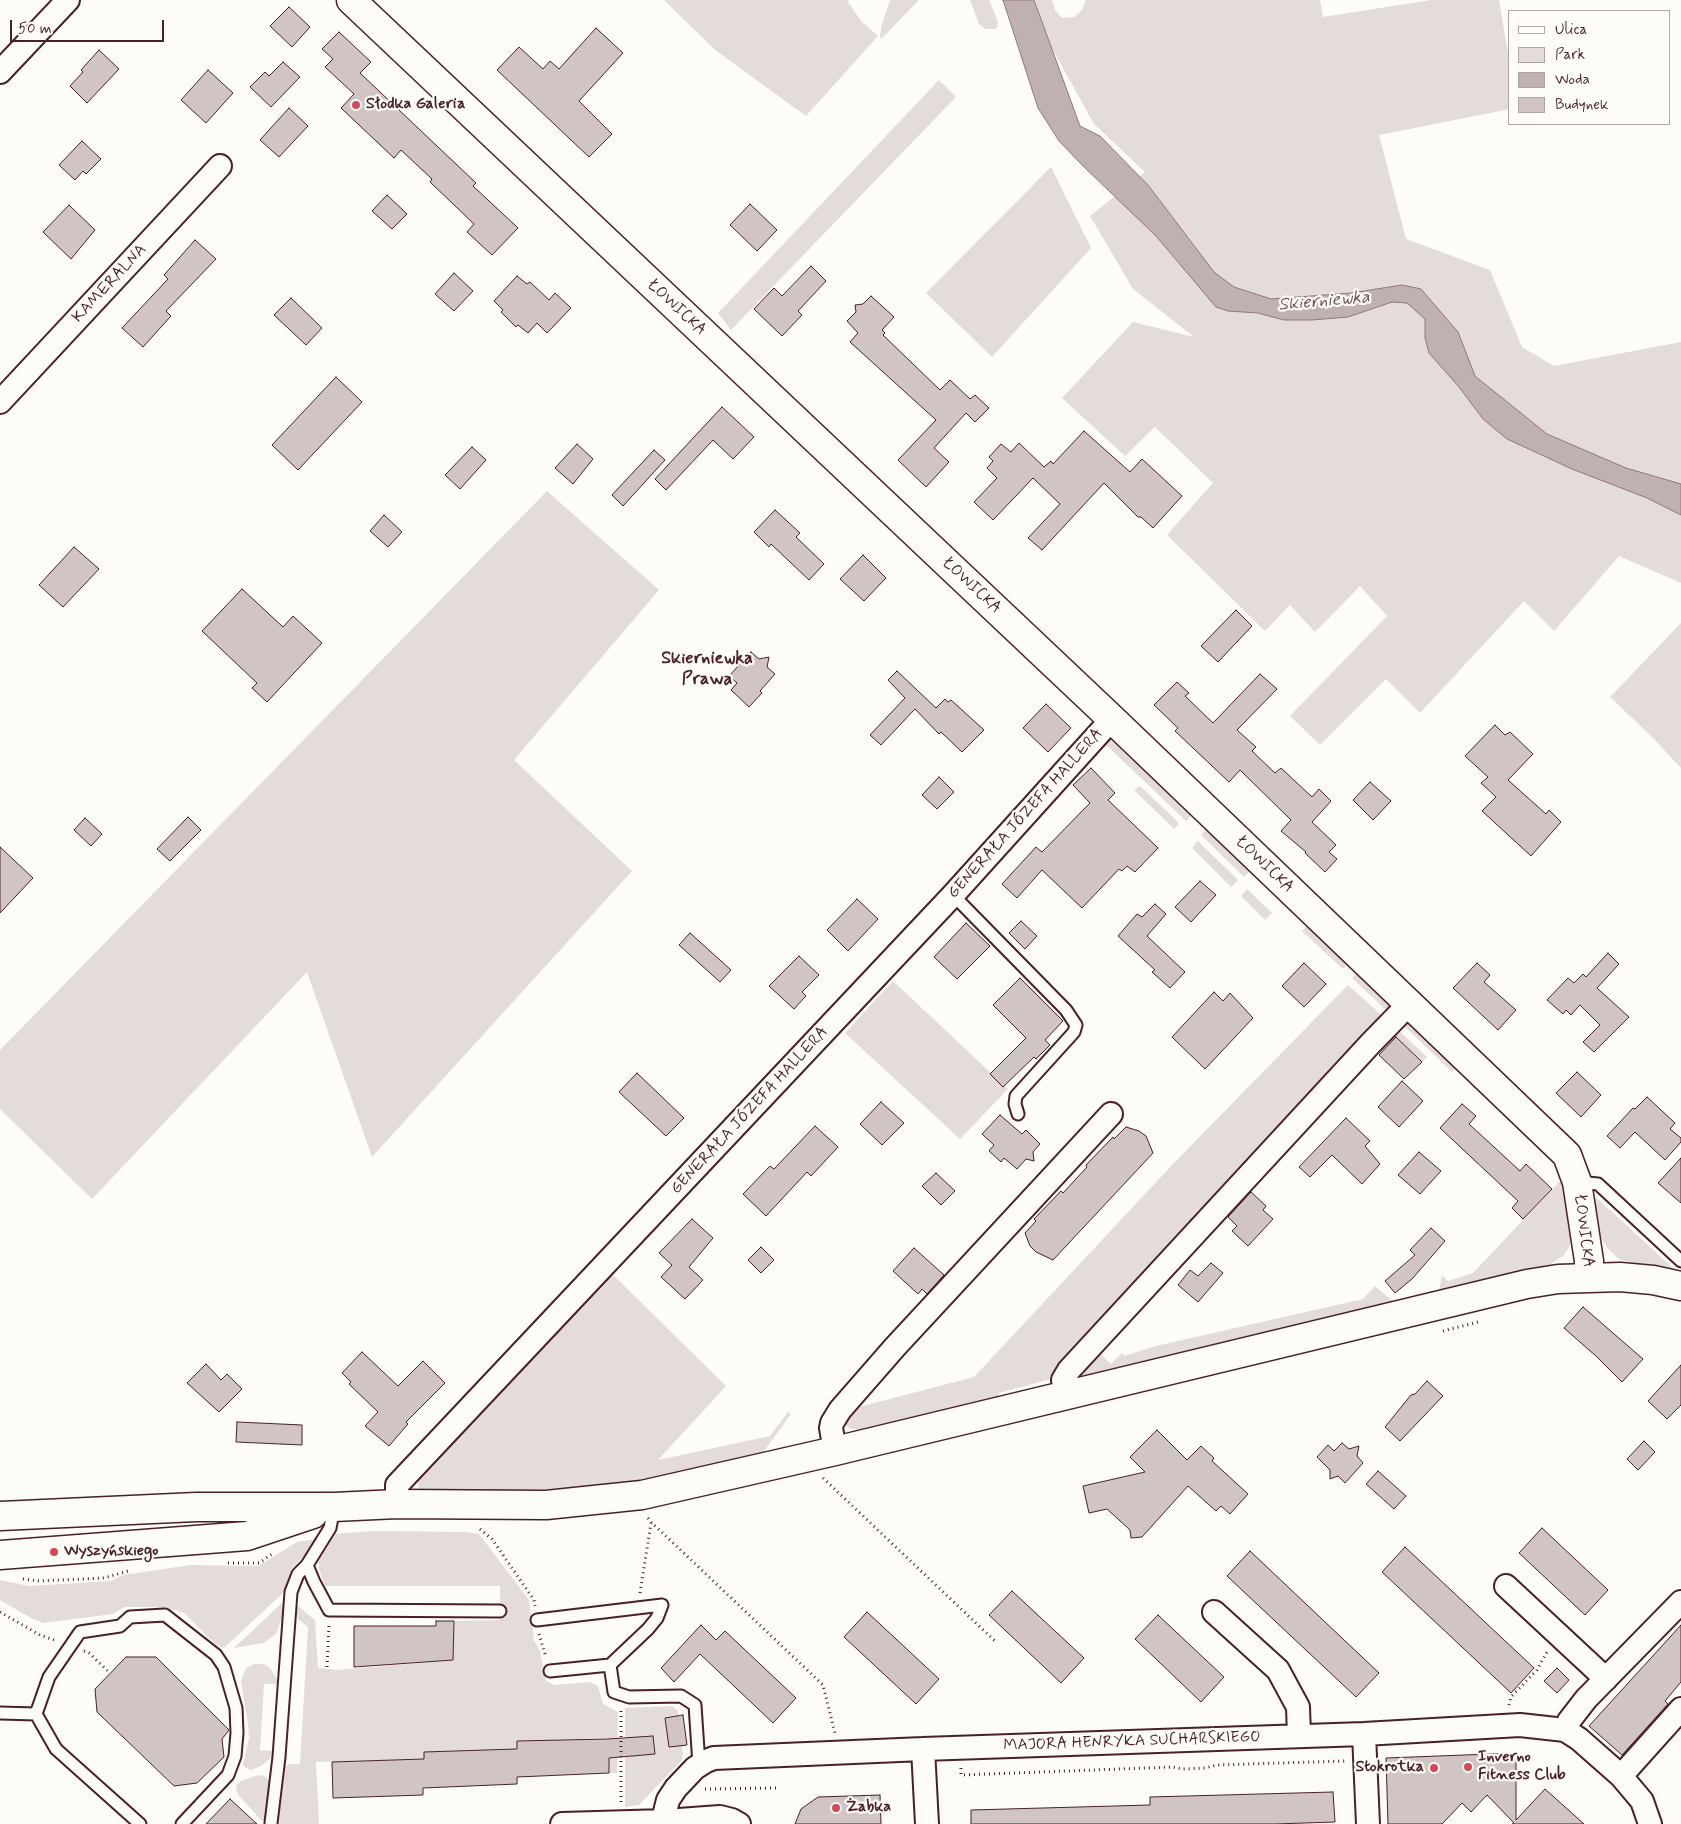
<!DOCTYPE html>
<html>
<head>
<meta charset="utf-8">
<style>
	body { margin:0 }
	#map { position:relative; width:1681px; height:1824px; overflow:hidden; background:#fdfcf7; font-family:Mynerve,sans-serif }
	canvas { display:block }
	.legend { position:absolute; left:1508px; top:10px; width:162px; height:115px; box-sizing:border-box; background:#fdfcf7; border:1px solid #b5a4a5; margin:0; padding:6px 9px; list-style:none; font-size:15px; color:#4a1f2b }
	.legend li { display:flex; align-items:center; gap:10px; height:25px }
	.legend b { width:25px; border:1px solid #b5a4a5 }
	.scale { position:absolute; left:10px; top:20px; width:154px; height:22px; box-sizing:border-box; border:2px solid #4a1f2b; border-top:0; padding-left:6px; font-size:15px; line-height:18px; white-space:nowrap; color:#4a1f2b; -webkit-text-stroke:4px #fdfcf7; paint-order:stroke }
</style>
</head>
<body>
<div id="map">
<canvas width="1681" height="1824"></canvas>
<ul class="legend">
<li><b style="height:6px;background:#fdfcf7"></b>Ulica</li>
<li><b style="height:14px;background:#e3dcda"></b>Park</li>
<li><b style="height:14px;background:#c0b1b1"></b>Woda</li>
<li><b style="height:14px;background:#d0c5c4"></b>Budynek</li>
</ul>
<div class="scale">50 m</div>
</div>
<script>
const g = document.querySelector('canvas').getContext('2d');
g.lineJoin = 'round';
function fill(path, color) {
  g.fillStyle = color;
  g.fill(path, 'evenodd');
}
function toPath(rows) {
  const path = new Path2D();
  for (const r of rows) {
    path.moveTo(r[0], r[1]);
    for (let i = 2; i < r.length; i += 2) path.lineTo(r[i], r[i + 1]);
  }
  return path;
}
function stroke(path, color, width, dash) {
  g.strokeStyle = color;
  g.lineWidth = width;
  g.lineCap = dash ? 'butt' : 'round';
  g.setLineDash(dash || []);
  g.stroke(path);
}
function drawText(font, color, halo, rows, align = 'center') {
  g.font = font + ' Mynerve,sans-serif';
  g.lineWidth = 4.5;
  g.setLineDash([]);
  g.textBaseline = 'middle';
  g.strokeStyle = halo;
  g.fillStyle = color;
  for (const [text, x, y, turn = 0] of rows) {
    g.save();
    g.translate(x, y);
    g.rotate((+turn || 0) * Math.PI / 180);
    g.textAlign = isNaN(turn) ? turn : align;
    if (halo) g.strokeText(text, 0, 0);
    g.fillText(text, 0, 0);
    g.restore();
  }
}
fill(toPath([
	[664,0,849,0,848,2,861,21,878,36,806,116,715,50],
	[890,0,919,0,881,39,880,35,882,24],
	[970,0,989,0,997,19,998,26,995,29,985,29,979,24],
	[1035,0,1052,0,1055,10,1062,18,1074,17,1082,10,1086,0,1320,0,1323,17,1431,0,1499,0,1510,65,1510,109,1379,135,1406,239,1490,270,1522,347,1554,366,1681,342,1681,583,1619,556,1554,631,1524,601,1420,713,1386,679,1320,745,1290,716,1387,616,1360,586,1315,632,1290,605,1265,631,1167,535,1213,483,1155,427,1125,456,1062,398,1133,322,1194,337,1133,289,1090,216,1145,172,1094,124,1048,41],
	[939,80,956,97,731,330,718,313],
	[1051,167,1091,248,992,357,926,293],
	[547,491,659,590,514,760,632,871,372,1157,307,972,92,1199,0,1109,0,1050],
	[1681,623,1681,768,1651,736,1610,697],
	[1114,737,1193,813,1186,821,1102,741],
	[1140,786,1178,822,1178,825,1174,829,1134,790],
	[1210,828,1251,870,1244,877,1201,835,1206,829],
	[1198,841,1238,880,1231,887,1192,848],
	[1247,889,1272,913,1265,920,1241,896],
	[1308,925,1349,963,1343,969,1302,931],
	[1359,971,1393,1003,1388,1012,1352,978],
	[893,981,1008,1089,960,1139,845,1033],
	[1348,985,1384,1017,1055,1378,999,1393,999,1397,904,1420,859,1430,848,1428,844,1421,851,1409,974,1377,1173,1164],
	[1411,1020,1457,1067,1452,1072,1402,1024],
	[1396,1028,1427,1057,1422,1062,1396,1037,1380,1053,1374,1048],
	[1559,1182,1565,1182,1572,1235,1570,1245,1564,1255,1551,1264,1539,1269,1439,1292,1442,1275,1448,1281,1473,1273],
	[1595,1198,1598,1199,1674,1269,1635,1264,1619,1259,1608,1249,1599,1234,1591,1203,1592,1199],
	[611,1273,726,1386,658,1460,770,1436,788,1412,791,1414,762,1454,652,1478,615,1484,532,1490,419,1490,418,1480,443,1450],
	[1375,1286,1394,1302,1074,1379,1097,1351,1111,1364,1122,1353,1124,1356,1156,1346,1363,1299],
	[372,1531,466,1532,479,1534,529,1600,534,1640,540,1651,546,1681,555,1685,590,1682,598,1686,603,1704,618,1712,617,1773,609,1773,608,1738,517,1741,517,1749,424,1752,424,1759,316,1762,319,1824,278,1824,286,1766,289,1764,300,1764,308,1627,298,1619,295,1604,315,1620,318,1668,337,1670,453,1660,454,1621,500,1620,500,1586,325,1586,319,1569,319,1561,336,1534],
	[318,1539,310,1550,292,1568,286,1590,224,1648,215,1644,184,1613,175,1610,154,1607,125,1607,113,1614,43,1623,31,1618,0,1600,0,1580,29,1586,111,1581,123,1575,191,1565,258,1566,297,1542],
	[283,1602,282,1618,276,1634,263,1643,234,1648],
	[254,1664,264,1664,270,1668,277,1679,277,1684,264,1684,260,1750,272,1751,271,1758,261,1766,251,1770,246,1768,243,1765,249,1738,248,1725,241,1681,246,1668],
	[672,1706,678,1711,683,1754,682,1760,639,1805,625,1807,625,1708],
	[263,1775,267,1778,270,1782,265,1821,261,1820,240,1797,236,1790,237,1785,241,1781,255,1776]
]), '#e3dcda');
const water = toPath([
	[1003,0,1034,0,1080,126,1100,136,1148,185,1214,272,1234,287,1271,299,1351,293,1402,285,1421,289,1458,332,1475,376,1547,434,1626,468,1681,484,1681,515,1647,498,1572,469,1507,439,1483,419,1459,387,1429,353,1425,338,1425,319,1407,303,1392,302,1348,317,1312,320,1284,320,1258,313,1228,311,1216,307,1156,236,1083,166,1059,141,1038,108,1003,0]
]);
fill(water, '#c0b1b1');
stroke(water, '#91777b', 1);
const building = toPath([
	[289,7,310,27,292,47,270,26,289,7],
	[596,28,623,53,579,101,612,134,589,157,497,70,519,47,543,69,550,61,559,69,596,28],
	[339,32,371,62,360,73,476,183,473,186,518,228,492,255,467,232,474,224,430,182,432,179,401,150,394,158,341,108,354,94,325,67,333,59,322,49,339,32],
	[99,50,119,69,87,103,70,86,83,72,81,70,99,50],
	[283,62,300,77,271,107,250,87,265,72,269,76,283,62],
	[208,70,233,93,206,123,181,100,208,70],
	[289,108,308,126,279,157,260,140,289,108],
	[82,141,101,159,86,174,83,171,75,180,59,165,82,141],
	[387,195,407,214,392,229,372,211,387,195],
	[750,204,777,230,757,251,730,225,750,204],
	[69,205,95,230,71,259,43,232,69,205],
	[195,240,216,259,166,311,171,316,143,347,122,328,168,279,164,275,195,240],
	[811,266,826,281,798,311,802,315,782,336,754,309,774,288,782,296,811,266],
	[454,273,473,291,454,311,435,294,454,273],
	[517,276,527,284,530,282,549,300,555,293,571,308,547,333,537,323,528,333,518,325,516,327,501,312,503,310,494,301,517,276],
	[871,296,894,317,882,330,885,333,883,335,940,390,950,380,970,399,975,395,989,408,975,422,966,413,934,448,949,462,926,487,898,460,936,420,850,342,858,333,847,321,856,312,855,305,863,304,871,296],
	[291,298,322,328,306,345,274,315,291,298],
	[336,377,362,402,298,470,272,445,336,377],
	[722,407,754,437,733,459,713,440,666,490,655,479,722,407],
	[1084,431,1130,472,1142,459,1182,496,1153,528,1141,517,1138,517,1104,483,1042,550,1028,538,1060,504,1033,478,993,520,974,502,997,478,987,468,993,461,989,457,1001,444,1011,452,1019,443,1044,467,1051,461,1053,464,1084,431],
	[577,444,593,459,573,484,555,468,577,444],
	[472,447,486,460,460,489,445,475,472,447],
	[654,450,665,460,623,506,612,495,654,450],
	[775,510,800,533,796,537,824,564,809,580,771,544,769,547,754,532,775,510],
	[384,515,402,532,388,547,370,531,384,515],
	[74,547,99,569,63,607,39,585,74,547],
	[863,555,886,578,864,601,840,579,863,555],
	[242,589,283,627,293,616,322,643,267,702,252,688,257,683,202,631,242,589],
	[1236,610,1252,626,1218,662,1201,646,1236,610],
	[751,652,759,659,769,657,767,667,775,674,760,691,762,693,749,707,731,690,737,683,729,676,751,652],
	[897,671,936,708,945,699,948,702,951,700,984,730,962,752,941,732,939,734,915,709,881,745,870,735,905,698,888,680,897,671],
	[1260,674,1277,689,1237,730,1256,747,1252,751,1275,773,1281,768,1312,797,1319,789,1331,801,1312,822,1336,845,1329,852,1337,859,1325,872,1305,853,1306,852,1281,831,1291,820,1240,770,1229,782,1175,731,1178,728,1154,705,1177,682,1189,693,1185,696,1213,723,1260,674],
	[1046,704,1071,728,1048,752,1023,728,1046,704],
	[1495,725,1505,735,1510,732,1533,754,1508,780,1546,814,1549,810,1561,822,1531,856,1482,811,1496,797,1481,783,1488,777,1465,756,1495,725],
	[1091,768,1115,793,1108,800,1158,848,1135,872,1127,866,1122,871,1119,869,1082,908,1042,870,1017,898,1002,884,1036,847,1042,852,1090,803,1073,785,1091,768],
	[939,777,954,792,937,809,922,795,939,777],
	[1370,782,1391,801,1373,820,1353,800,1370,782],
	[188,817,201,830,170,861,157,849,188,817],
	[85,818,102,834,91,846,74,830,85,818],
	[0,847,33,878,0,913,0,847],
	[1200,881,1216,895,1191,922,1175,907,1200,881],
	[857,899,878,919,848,951,827,930,857,899],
	[1155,904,1166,914,1147,936,1185,972,1170,988,1152,972,1155,970,1118,936,1137,914,1142,917,1155,904],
	[1021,921,1037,936,1025,949,1009,933,1021,921],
	[966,923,990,946,957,979,934,957,966,923],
	[690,933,731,970,720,982,679,945,690,933],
	[1608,953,1619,964,1597,988,1629,1017,1594,1052,1583,1042,1600,1025,1580,1005,1571,1015,1566,1010,1563,1014,1547,1000,1568,978,1574,983,1583,974,1586,977,1608,953],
	[799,956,819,975,802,992,806,996,794,1009,769,986,799,956],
	[1304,963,1326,984,1304,1007,1282,986,1304,963],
	[1477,963,1490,975,1484,982,1516,1010,1498,1030,1453,988,1477,963],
	[1020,978,1063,1021,1045,1040,1050,1045,1036,1059,1034,1057,1003,1087,990,1074,1026,1038,993,1005,1020,978],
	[1214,992,1223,1001,1230,993,1253,1018,1205,1069,1172,1037,1214,992],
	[1396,1037,1422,1062,1404,1079,1379,1055,1396,1037],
	[1577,1072,1601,1095,1581,1117,1556,1093,1577,1072],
	[637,1073,684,1118,666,1136,619,1092,637,1073],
	[1402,1081,1423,1101,1399,1127,1378,1107,1402,1081],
	[1647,1097,1675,1123,1670,1129,1681,1138,1681,1142,1665,1160,1635,1132,1620,1148,1607,1136,1633,1108,1635,1109,1647,1097],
	[881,1102,904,1123,882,1145,860,1124,881,1102],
	[1462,1104,1476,1116,1469,1124,1520,1171,1526,1164,1552,1189,1523,1219,1512,1208,1518,1201,1440,1128,1462,1104],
	[1000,1115,1022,1134,1026,1130,1040,1144,1033,1152,1034,1161,1026,1159,1017,1169,1004,1158,1001,1162,989,1151,994,1145,982,1134,1000,1115],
	[1346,1118,1370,1141,1365,1146,1380,1164,1362,1184,1332,1155,1310,1177,1299,1167,1346,1118],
	[815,1126,838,1147,811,1176,807,1172,766,1216,743,1194,770,1166,774,1169,815,1126],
	[1126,1127,1139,1131,1146,1136,1153,1153,1053,1260,1036,1252,1030,1246,1025,1233,1036,1221,1034,1219,1061,1191,1063,1193,1087,1167,1086,1165,1113,1137,1114,1139,1126,1127],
	[1419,1152,1441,1171,1420,1194,1398,1175,1419,1152],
	[1681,1158,1681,1203,1658,1183,1681,1158],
	[936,1173,955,1191,941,1205,922,1186,936,1173],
	[1251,1192,1266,1206,1263,1210,1273,1219,1248,1246,1232,1231,1237,1226,1228,1217,1251,1192],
	[692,1219,713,1238,689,1267,703,1280,685,1299,661,1277,672,1265,659,1253,692,1219],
	[1431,1228,1445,1241,1412,1279,1395,1293,1385,1281,1415,1255,1410,1250,1431,1228],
	[761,1247,774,1260,761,1273,748,1260,761,1247],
	[914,1248,944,1275,927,1294,922,1289,918,1294,893,1271,914,1248],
	[1211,1263,1223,1273,1198,1302,1178,1285,1190,1270,1198,1276,1211,1263],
	[1583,1307,1643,1359,1622,1382,1597,1357,1564,1328,1583,1307],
	[362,1352,398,1386,423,1361,445,1383,406,1422,408,1424,389,1446,365,1426,378,1412,349,1384,351,1382,342,1373,362,1352],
	[206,1364,221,1380,227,1374,242,1389,219,1412,187,1383,206,1364],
	[1681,1365,1681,1405,1667,1419,1648,1401,1681,1365],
	[1427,1381,1443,1396,1400,1441,1385,1427,1411,1395,1415,1394,1427,1381],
	[237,1422,302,1425,302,1445,236,1442,237,1422],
	[1157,1430,1187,1460,1201,1446,1214,1458,1212,1461,1248,1494,1230,1514,1221,1506,1216,1511,1188,1486,1142,1537,1131,1538,1130,1530,1107,1509,1089,1513,1083,1486,1145,1472,1130,1457,1157,1430],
	[1644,1441,1655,1452,1638,1470,1627,1459,1644,1441],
	[1342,1443,1349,1449,1359,1446,1357,1456,1363,1463,1345,1483,1338,1476,1330,1479,1330,1470,1317,1457,1328,1445,1334,1451,1342,1443],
	[1378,1471,1406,1496,1394,1509,1366,1484,1378,1471],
	[1542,1528,1608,1590,1585,1615,1519,1553,1542,1528],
	[1405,1547,1534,1668,1511,1693,1382,1572,1405,1547],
	[1250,1551,1379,1673,1356,1697,1227,1576,1250,1551],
	[1012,1591,1084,1658,1061,1683,989,1615,1012,1591],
	[867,1612,939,1679,916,1704,844,1637,867,1612],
	[1158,1615,1224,1677,1201,1702,1135,1639,1158,1615],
	[436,1621,454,1621,453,1660,354,1667,354,1626,436,1626,436,1621],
	[701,1625,716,1640,725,1631,796,1698,773,1723,700,1654,674,1682,661,1668,701,1625],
	[1681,1625,1681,1682,1665,1701,1668,1704,1622,1755,1589,1726,1681,1625],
	[126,1657,156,1657,229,1730,222,1739,224,1757,197,1783,174,1786,97,1712,95,1689,126,1657],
	[1557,1668,1569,1680,1557,1693,1544,1681,1557,1668],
	[683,1715,687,1745,669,1747,665,1718,683,1715],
	[653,1736,655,1754,609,1758,609,1773,517,1777,517,1784,423,1788,423,1795,333,1798,332,1762,424,1759,424,1752,517,1749,517,1741,608,1739,653,1736],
	[1516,1753,1516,1820,1545,1789,1584,1824,1512,1824,1514,1823,1487,1795,1471,1812,1462,1803,1442,1824,1388,1824,1386,1758,1516,1753],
	[1333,1792,1335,1822,1274,1824,971,1824,971,1810,1150,1805,1150,1797,1333,1792],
	[880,1795,881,1824,795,1824,801,1809,818,1797,880,1795],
	[230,1799,257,1824,206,1824,230,1799]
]);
fill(building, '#d0c5c4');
stroke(building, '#4a1f2b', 1);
const service = toPath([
	[953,895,1066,1010,1076,1025,1074,1032,1016,1096,1015,1104,1018,1114],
	[1577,1182,1598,1184,1681,1261],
	[307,1565,314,1582,329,1610,500,1611],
	[537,1620,662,1605,657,1618,648,1629,610,1665],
	[550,1671,610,1665,614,1692,629,1697,681,1696,695,1705,699,1765],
	[0,1713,36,1714,56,1749,140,1824],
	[36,1714,49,1677,80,1632,120,1626,130,1617,165,1615,216,1655,224,1667,236,1708,237,1733,235,1756,228,1775,182,1824],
	[271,1823,279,1757,291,1592,298,1574,307,1565,330,1528,334,1507]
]);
const minor = toPath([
	[0,72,68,0],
	[0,402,220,166],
	[1066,1395,1063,1380,1069,1370,1371,1043,1409,1004],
	[835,1451,831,1428,832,1423,840,1410,895,1347,1111,1114],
	[397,1504,397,1485,953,895,1112,719],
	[1506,1586,1606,1679],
	[1214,1612,1278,1670,1298,1707,1299,1736],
	[1565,1730,1569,1721,1586,1699,1681,1602],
	[1364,1734,1368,1824],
	[923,1749,927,1824],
	[1621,1776,1681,1709],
	[665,1821,720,1817,732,1820,739,1824],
	[562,1824,665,1821,665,1812,668,1800,676,1788,695,1768,706,1761,714,1758,923,1749,1364,1734,1520,1725,1565,1730,1579,1739,1621,1776,1642,1801,1650,1824]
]);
const tertiary = toPath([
	[351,0,1112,719,1567,1155,1577,1182,1589,1261,1589,1277]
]);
const primary = toPath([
	[0,1516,196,1507,334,1507,397,1504,546,1505,642,1495,835,1451,1527,1284,1558,1279,1620,1277,1653,1280,1681,1286],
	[0,1555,247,1536,313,1514]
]);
stroke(service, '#4a1f2b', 15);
stroke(minor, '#4a1f2b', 26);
stroke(tertiary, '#4a1f2b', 31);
stroke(primary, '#4a1f2b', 31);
stroke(toPath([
	[1443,1331,1478,1322],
	[823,1478,997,1643],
	[648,1518,651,1522,823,1685,835,1733],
	[480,1529,492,1539,534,1600,535,1606],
	[228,1563,259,1563,272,1554],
	[23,1579,39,1581,104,1578,128,1571],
	[640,1593,651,1523],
	[0,1612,40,1635,57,1641],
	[539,1634,546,1657],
	[84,1651,89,1653,110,1673],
	[327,1667,329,1625],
	[1509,1705,1511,1697,1537,1670,1547,1652],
	[961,1768,961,1775,1173,1767,1182,1769,1205,1768,1217,1765,1345,1761],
	[705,1789,776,1788],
	[621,1802,621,1711]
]), '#4a1f2b', 3, [1, 4]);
stroke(service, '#fdfcf7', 11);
stroke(minor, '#fdfcf7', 22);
stroke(tertiary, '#fdfcf7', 28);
stroke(primary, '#fdfcf7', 28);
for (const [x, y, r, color] of [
	[356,105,5,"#d1495b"],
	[54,1552,5,"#d1495b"],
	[1468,1767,5,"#d1495b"],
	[1434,1768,5,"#d1495b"],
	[836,1808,5,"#d1495b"]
]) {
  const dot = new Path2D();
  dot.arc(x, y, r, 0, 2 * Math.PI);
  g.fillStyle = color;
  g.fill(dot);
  stroke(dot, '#fdfcf7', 2);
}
drawText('bold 16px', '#4a1f2b', '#fdfcf7', [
	["Słodka Galeria",366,105],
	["Wyszyńskiego",64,1552],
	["Inverno",1478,1758],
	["Fitness Club",1478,1776],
	["Stokrotka",1424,1768,"right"],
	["Żabka",846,1808]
], 'left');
drawText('16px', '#4a1f2b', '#fdfcf7', [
	["KAMERALNA",110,284,-47],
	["ŁOWICKA",676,308,43],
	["ŁOWICKA",971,586,43],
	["GENERAŁA JÓZEFA HALLERA",1026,814,-48],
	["ŁOWICKA",1264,865,44],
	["GENERAŁA JÓZEFA HALLERA",750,1111,-47],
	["ŁOWICKA",1583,1231,83],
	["MAJORA HENRYKA SUCHARSKIEGO",1132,1742,-2]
]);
drawText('italic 18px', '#73525a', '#fdfcf7', [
	["Skierniewka",1324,302,-5]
]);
drawText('bold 18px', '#4a1f2b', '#fdfcf7', [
	["Skierniewka",707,659],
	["Prawa",707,680]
]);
</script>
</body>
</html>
